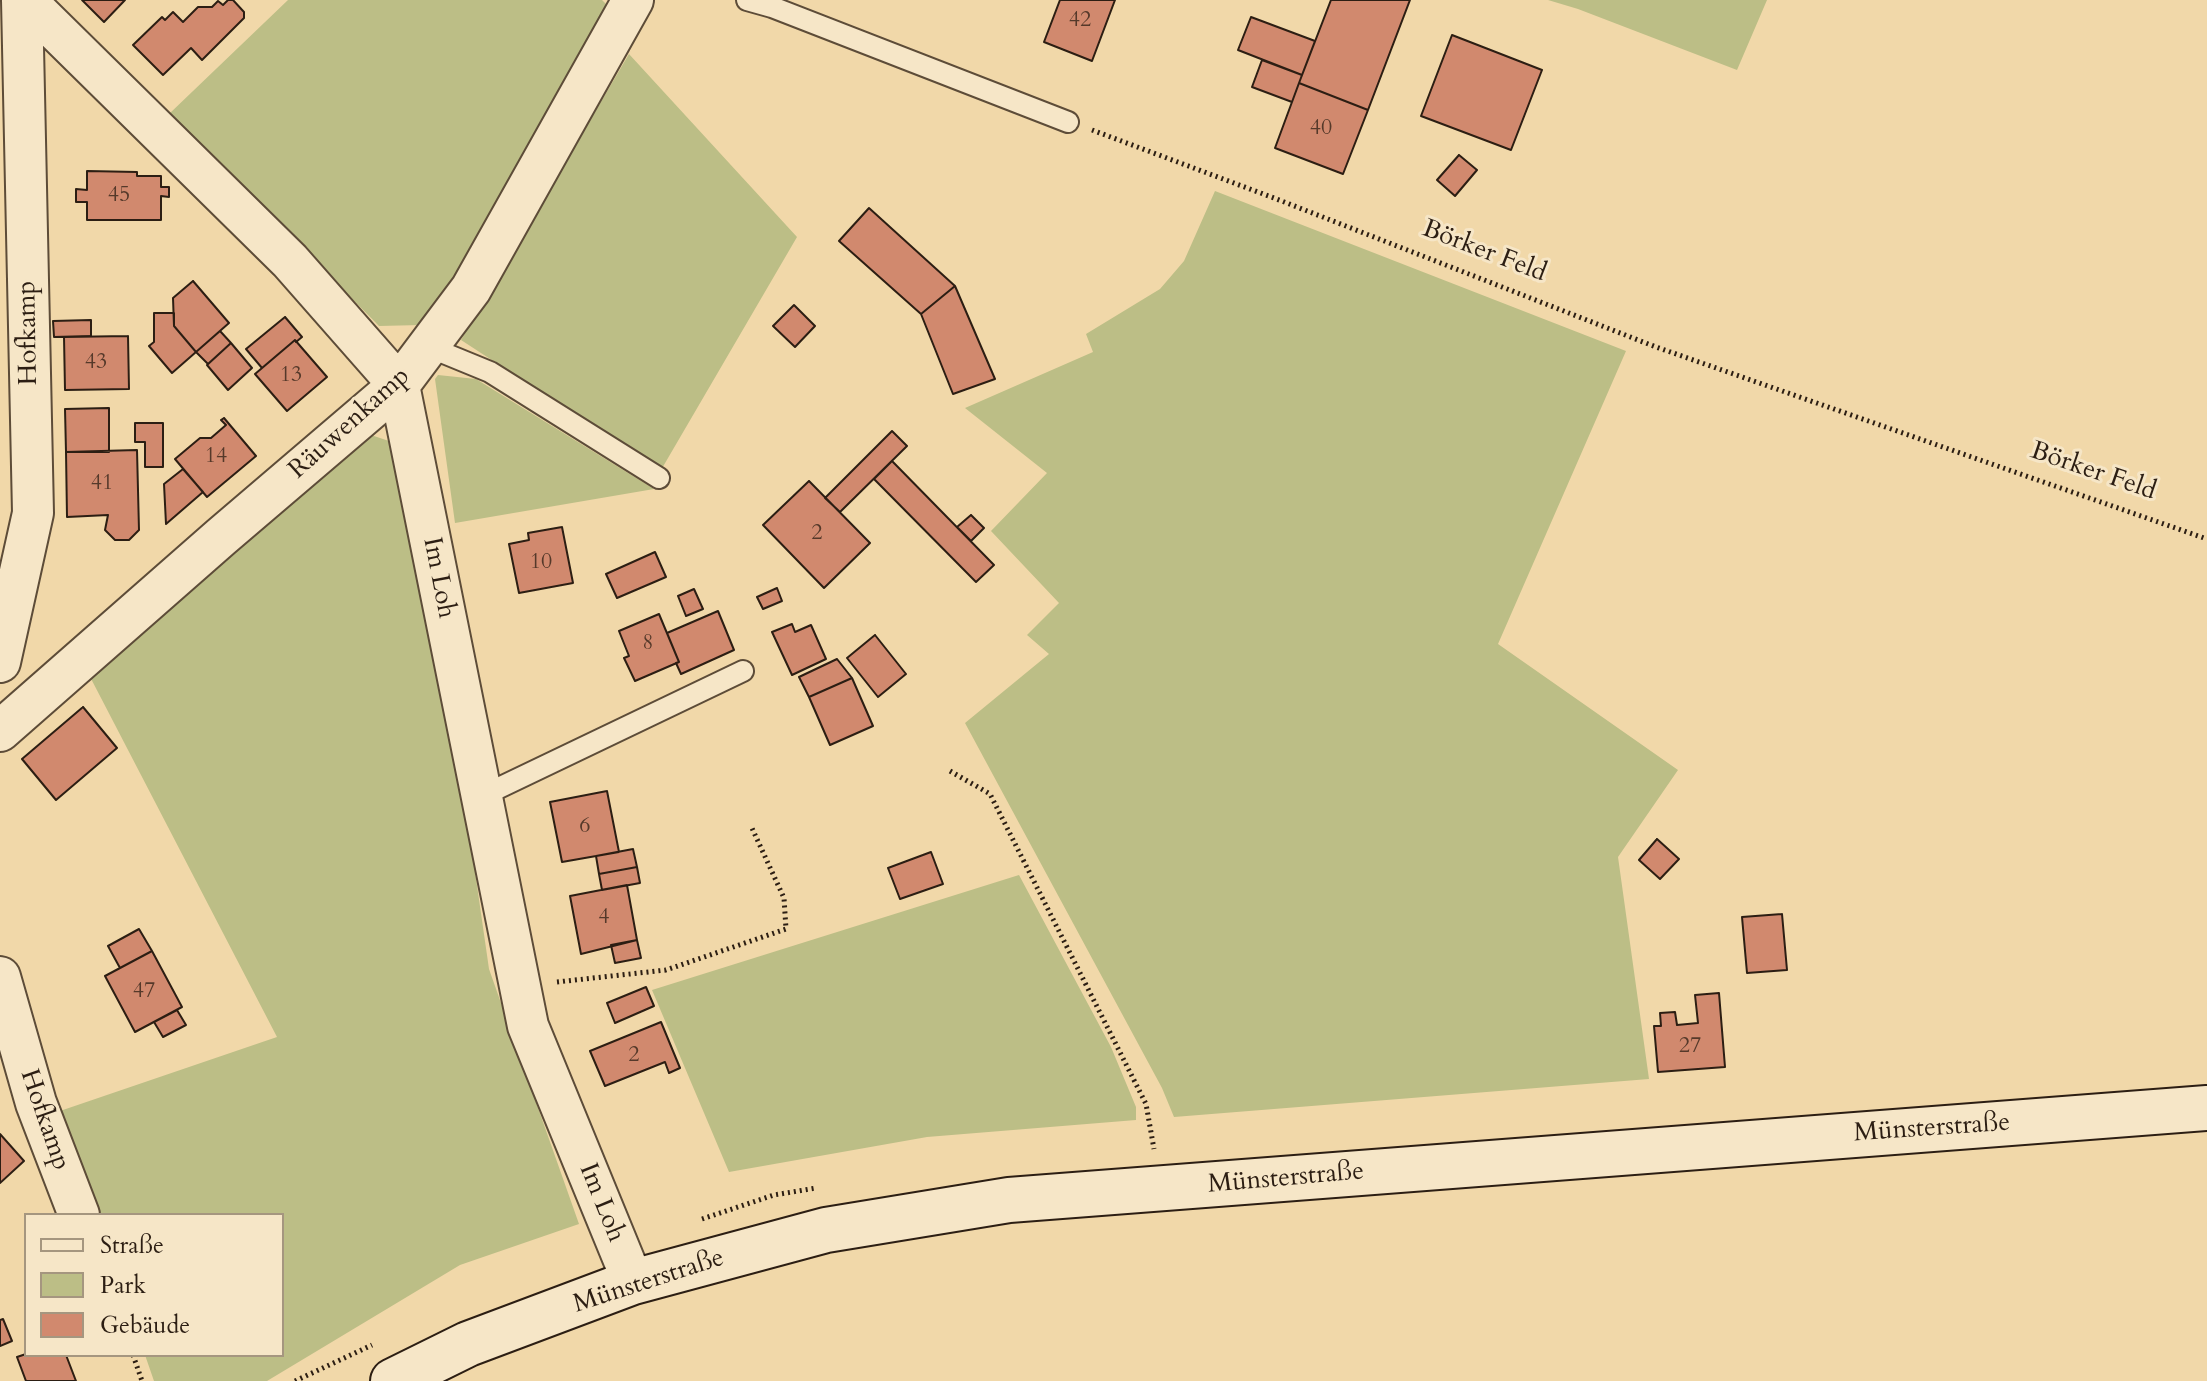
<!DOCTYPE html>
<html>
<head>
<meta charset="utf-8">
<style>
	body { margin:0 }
	#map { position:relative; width:2207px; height:1381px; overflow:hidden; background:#f1d8a9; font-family:Cardo,serif }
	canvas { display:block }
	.legend { position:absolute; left:24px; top:1213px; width:260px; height:144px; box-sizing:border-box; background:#f6e6c7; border:2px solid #a5967f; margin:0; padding:10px 14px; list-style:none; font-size:24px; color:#2c1e13 }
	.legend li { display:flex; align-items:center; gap:16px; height:40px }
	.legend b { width:40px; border:2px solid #a5967f }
</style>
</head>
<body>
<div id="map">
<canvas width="2207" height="1381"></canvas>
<ul class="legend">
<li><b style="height:10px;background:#f6e6c7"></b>Straße</li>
<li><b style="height:22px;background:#bcbe86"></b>Park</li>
<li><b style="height:22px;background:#d1896e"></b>Gebäude</li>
</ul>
</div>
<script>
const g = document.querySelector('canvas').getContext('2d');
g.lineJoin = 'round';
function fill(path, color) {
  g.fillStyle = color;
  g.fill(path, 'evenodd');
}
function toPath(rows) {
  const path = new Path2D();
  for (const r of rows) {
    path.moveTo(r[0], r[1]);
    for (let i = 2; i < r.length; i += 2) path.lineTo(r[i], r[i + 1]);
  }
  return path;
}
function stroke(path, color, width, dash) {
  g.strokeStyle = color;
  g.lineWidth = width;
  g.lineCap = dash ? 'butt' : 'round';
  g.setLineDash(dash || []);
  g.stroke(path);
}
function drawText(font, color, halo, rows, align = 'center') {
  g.font = font + ' Cardo,serif';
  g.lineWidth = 6;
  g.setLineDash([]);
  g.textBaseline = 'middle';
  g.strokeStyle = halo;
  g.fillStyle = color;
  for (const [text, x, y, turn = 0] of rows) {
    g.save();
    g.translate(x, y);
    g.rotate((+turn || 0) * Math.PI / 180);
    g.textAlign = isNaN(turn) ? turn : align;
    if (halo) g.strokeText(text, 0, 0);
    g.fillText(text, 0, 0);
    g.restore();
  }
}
fill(toPath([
	[288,0,602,0,610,8,449,295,421,325,379,326,169,114],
	[1548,0,1767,0,1737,70,1578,9],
	[629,54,797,237,661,470,461,340],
	[1215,191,1626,351,1498,644,1678,770,1618,857,1649,1079,1174,1117,1162,1088,965,723,1049,654,1027,635,1059,603,991,531,1047,473,965,408,1093,352,1086,334,1160,289,1184,261],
	[438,375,476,379,654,489,455,523,435,379],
	[368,434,395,443,465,802,489,969,579,1224,460,1265,267,1381,154,1381,145,1355,282,1355,282,1215,97,1215,60,1111,277,1037,87,671],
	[1019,875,1111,1047,1136,1107,1136,1120,927,1137,729,1172,652,990]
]), '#bcbe86');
const building = toPath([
	[82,0,125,0,104,22,82,0],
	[228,0,233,0,244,12,244,18,202,60,191,48,163,75,133,45,162,17,165,20,173,12,183,22,198,7,212,7,218,1,223,5,228,0],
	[1060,0,1115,0,1092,61,1044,42,1060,0],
	[1331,0,1410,0,1368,110,1299,83,1331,0],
	[1251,17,1315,41,1302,75,1238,50,1251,17],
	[1452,35,1542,70,1511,150,1421,116,1452,35],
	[1262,60,1302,75,1292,102,1252,87,1262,60],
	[1299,83,1368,110,1343,174,1275,148,1299,83],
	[1459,155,1477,170,1455,196,1437,180,1459,155],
	[87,171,137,172,137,176,161,176,161,187,169,187,169,197,161,196,161,220,87,220,87,202,76,202,76,189,87,190,87,171],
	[869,208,955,286,921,314,839,241,869,208],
	[193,281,229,323,196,352,174,326,173,298,193,281],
	[955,286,995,379,953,394,921,314,955,286],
	[794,305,815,326,795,347,773,326,794,305],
	[154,313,174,313,174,326,196,352,172,373,149,346,154,342,154,313],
	[285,317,302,337,296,342,295,340,262,368,246,349,285,317],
	[91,320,91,336,54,337,53,321,91,320],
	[220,331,231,343,208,364,196,352,220,331],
	[128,336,129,389,65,390,64,337,128,336],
	[295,340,327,377,287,411,255,374,295,340],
	[231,343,252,368,228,390,207,365,231,343],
	[109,408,109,452,66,452,65,409,109,408],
	[224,418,256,456,207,497,175,459,200,438,211,438,226,425,221,420,224,418],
	[135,423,163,423,163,467,145,467,145,442,135,442,135,423],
	[892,431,907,446,840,512,825,498,892,431],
	[137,450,139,530,129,540,115,540,105,530,108,515,67,517,66,452,137,450],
	[892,461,994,565,976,582,874,479,892,461],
	[183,469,203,492,166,524,164,484,183,469],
	[809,481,870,543,824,588,763,525,809,481],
	[971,515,984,528,971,541,957,527,971,515],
	[562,527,573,583,519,593,509,544,529,540,528,533,562,527],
	[655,552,666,577,617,598,606,574,655,552],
	[777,588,782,601,763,609,757,597,777,588],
	[694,589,703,609,686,616,678,596,694,589],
	[718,611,734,650,681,674,676,663,679,662,667,633,718,611],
	[659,614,679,662,635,681,624,658,629,656,619,631,659,614],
	[792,624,795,632,811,625,826,659,792,675,772,632,792,624],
	[875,635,906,674,878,697,847,658,875,635],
	[837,659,852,678,809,697,799,677,837,659],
	[852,678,873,726,830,745,809,697,852,678],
	[83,707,117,748,56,800,22,759,83,707],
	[607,791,619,852,562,862,550,802,607,791],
	[1657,839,1679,859,1660,879,1639,860,1657,839],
	[633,849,637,867,599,874,596,856,633,849],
	[931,852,943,884,900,899,888,868,931,852],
	[637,867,640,883,602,890,599,874,637,867],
	[627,885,637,940,581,954,570,896,627,885],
	[1782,914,1787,970,1747,973,1742,917,1782,914],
	[139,929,152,951,120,968,108,946,139,929],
	[637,940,641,958,615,963,611,945,637,940],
	[152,951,182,1007,135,1032,105,976,152,951],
	[646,987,654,1006,615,1023,607,1003,646,987],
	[1719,993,1725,1067,1658,1072,1654,1026,1661,1026,1660,1013,1675,1012,1677,1025,1698,1023,1695,995,1719,993],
	[177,1010,186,1025,163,1037,154,1022,177,1010],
	[661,1022,680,1068,669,1073,665,1062,605,1086,590,1051,661,1022],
	[0,1134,24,1161,0,1183,0,1134],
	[3,1319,12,1341,0,1346,0,1320,3,1319],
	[26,1354,66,1355,76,1381,26,1381,17,1357,26,1354]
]);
fill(building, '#d1896e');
stroke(building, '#2c1e13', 2);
const service = toPath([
	[747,0,772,7,1068,122],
	[429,347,490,372,659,478],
	[482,796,743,671]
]);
const minor = toPath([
	[25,0,290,261,399,385,528,1026,633,1282],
	[0,662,33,513,22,0],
	[0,731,221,537,399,385,471,289,633,0],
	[0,977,36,1103,79,1215]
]);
const secondary = toPath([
	[393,1381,468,1344,633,1282,826,1230,1009,1200,2207,1108]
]);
stroke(service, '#5d4c38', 24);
stroke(minor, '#5d4c38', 44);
stroke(secondary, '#2c1e13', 48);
stroke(toPath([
	[1092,130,1274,198,1656,347,2207,539],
	[950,771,990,794,1146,1104,1154,1149],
	[557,982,666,970,786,929,784,898,751,826],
	[702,1219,774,1195,816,1188],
	[133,1355,142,1381],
	[295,1381,372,1345]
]), '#2c1e13', 5, [2, 4]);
stroke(service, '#f6e6c7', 20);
stroke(minor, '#f6e6c7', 40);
stroke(secondary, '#f6e6c7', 44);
drawText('22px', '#55392a', null, [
	["42",1080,21],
	["40",1321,129],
	["45",119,196],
	["43",96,363],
	["13",291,376],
	["14",216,457],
	["41",102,484],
	["2",817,534],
	["10",541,563],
	["8",648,644],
	["6",585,827],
	["4",604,918],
	["47",144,992],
	["27",1690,1047],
	["2",634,1056]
]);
drawText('26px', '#2c1e13', '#f6e6c7', [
	["Börker Feld",1484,252,21],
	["Hofkamp",29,333,-91],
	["Räuwenkamp",350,424,-42],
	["Börker Feld",2093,472,19],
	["Im Loh",438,578,79],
	["Hofkamp",44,1120,71],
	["Münsterstraße",1932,1129,-4],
	["Münsterstraße",1286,1179,-5],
	["Im Loh",601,1203,68],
	["Münsterstraße",649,1282,-18]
]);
</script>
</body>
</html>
